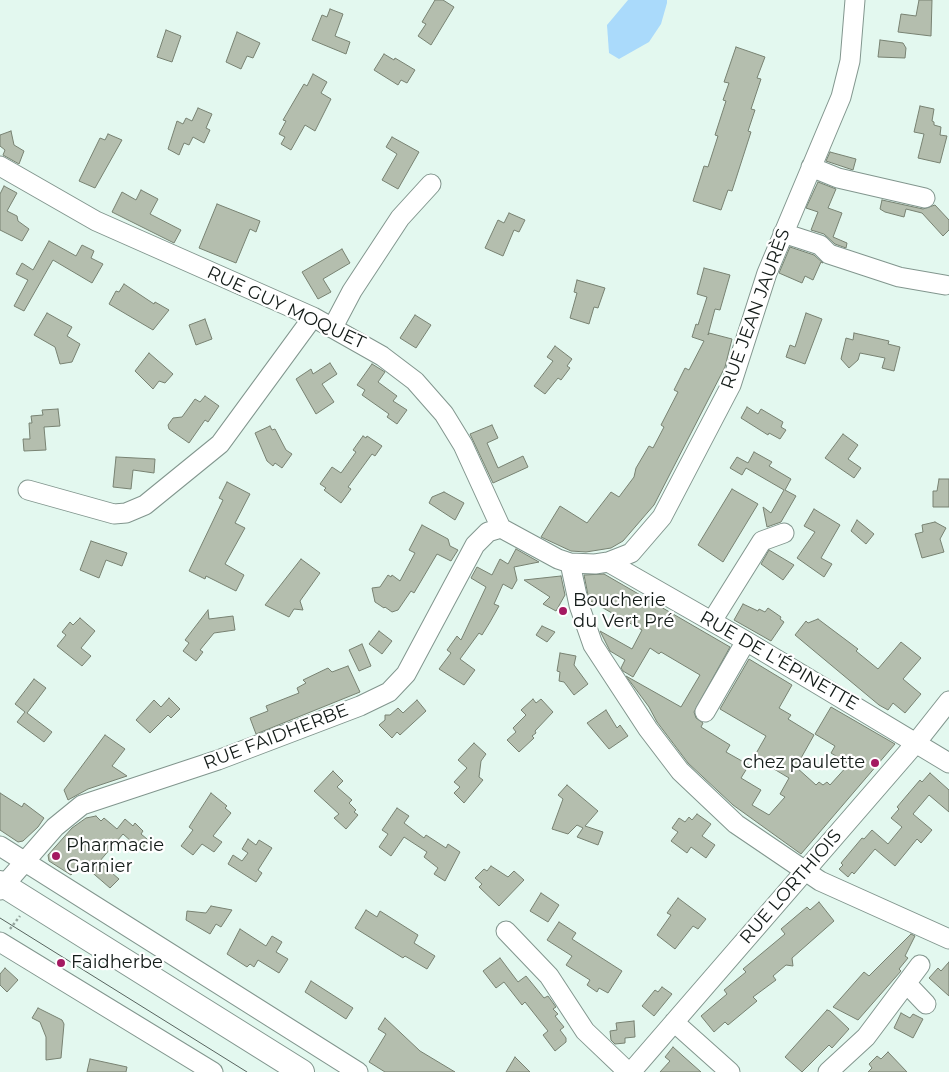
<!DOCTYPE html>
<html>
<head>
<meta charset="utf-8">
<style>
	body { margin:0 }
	canvas { display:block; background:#e3f8ef }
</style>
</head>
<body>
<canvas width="949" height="1072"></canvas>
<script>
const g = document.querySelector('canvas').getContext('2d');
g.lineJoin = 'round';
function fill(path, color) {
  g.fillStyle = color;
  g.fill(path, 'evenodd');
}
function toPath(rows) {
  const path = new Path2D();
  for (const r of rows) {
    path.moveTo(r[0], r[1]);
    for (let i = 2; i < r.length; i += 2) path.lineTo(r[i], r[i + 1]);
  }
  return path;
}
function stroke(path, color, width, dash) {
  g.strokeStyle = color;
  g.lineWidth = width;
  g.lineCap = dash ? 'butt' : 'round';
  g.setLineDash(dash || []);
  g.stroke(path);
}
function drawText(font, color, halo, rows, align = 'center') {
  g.font = font + ' Montserrat,sans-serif';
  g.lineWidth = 4.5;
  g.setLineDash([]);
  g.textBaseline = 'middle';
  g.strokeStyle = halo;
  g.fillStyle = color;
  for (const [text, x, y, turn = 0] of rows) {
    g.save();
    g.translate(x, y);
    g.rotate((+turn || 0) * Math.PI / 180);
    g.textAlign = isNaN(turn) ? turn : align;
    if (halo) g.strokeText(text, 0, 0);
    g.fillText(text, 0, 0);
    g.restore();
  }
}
fill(toPath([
	[628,0,667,0,667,3,661,24,649,42,619,59,609,53,607,25]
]), '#aadafb');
const building = toPath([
	[435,0,443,0,454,7,431,45,418,36,426,24,422,22,435,0],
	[919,0,932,0,931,36,898,32,901,14,916,16,919,0],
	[330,9,343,14,335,36,350,42,346,54,312,40,322,15,327,17,330,9],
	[166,30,181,36,172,62,157,57,166,30],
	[237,32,260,43,253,58,247,56,241,69,226,62,237,32],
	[880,40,903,43,906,48,905,58,878,57,880,40],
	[736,47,765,57,757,78,761,79,751,109,755,110,748,131,751,132,732,191,728,190,721,210,693,201,704,166,708,167,718,136,715,135,726,101,723,100,729,83,724,82,736,47],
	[384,54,394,60,395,58,415,70,407,83,401,80,398,85,374,70,384,54],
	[313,74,327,82,321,93,331,99,315,131,305,125,291,150,281,144,285,137,279,134,286,121,283,120,304,84,307,86,313,74],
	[920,106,934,109,932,121,934,122,934,125,941,127,940,135,947,136,940,163,918,158,924,134,914,132,920,106],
	[198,108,212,114,206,128,210,130,204,143,193,137,189,145,184,143,179,155,168,149,177,121,183,124,186,118,192,121,198,108],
	[11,131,14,145,24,151,19,164,3,155,5,150,0,146,0,135,11,131],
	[108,134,122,140,95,188,79,181,100,138,105,140,108,134],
	[392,137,419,152,398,189,382,180,397,154,386,147,392,137],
	[830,152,856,159,853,170,826,161,830,152],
	[818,182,836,189,828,208,842,213,833,237,847,243,846,248,835,244,824,234,811,230,818,212,806,208,818,182],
	[4,186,17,193,7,211,17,216,18,221,29,229,22,241,0,230,0,194,4,186],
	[141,190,158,199,150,214,181,230,174,243,112,212,122,192,136,200,141,190],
	[882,200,923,209,935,205,949,220,949,230,943,236,922,213,906,209,904,217,885,212,880,209,882,200],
	[217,204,260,221,256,232,250,229,236,263,199,248,217,204],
	[509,213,525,220,519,232,514,230,503,256,485,248,498,220,504,223,509,213],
	[49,241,76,256,82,245,94,251,91,258,103,264,92,283,53,260,24,311,14,306,28,280,16,274,22,263,33,270,49,241],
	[790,247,814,255,823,263,821,262,813,280,805,276,802,283,779,273,790,247],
	[342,249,350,263,323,279,331,292,318,299,302,272,342,249],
	[704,268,730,275,720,310,715,309,708,335,709,333,732,339,725,367,654,505,623,541,611,548,586,552,571,551,541,537,560,506,587,523,611,492,619,497,634,477,636,468,649,446,653,448,664,427,661,425,678,392,674,390,685,368,689,370,704,341,692,337,696,324,698,325,707,297,697,294,704,268],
	[577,280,605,288,598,308,594,307,589,324,570,318,577,293,574,292,577,280],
	[124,284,154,304,155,302,169,310,153,330,109,304,116,291,119,292,124,284],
	[47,313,72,327,67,336,80,344,72,362,60,364,55,347,34,335,47,313],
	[806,313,822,319,805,364,786,357,790,345,795,347,806,313],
	[415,315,431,325,416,348,400,338,415,315],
	[205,319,212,339,196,345,189,325,205,319],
	[854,333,889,341,888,344,900,347,894,371,882,368,885,358,860,353,858,360,849,368,841,359,846,338,853,340,854,333],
	[555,346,572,359,567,366,570,368,561,380,558,378,545,394,534,386,553,361,547,357,555,346],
	[149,353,173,374,165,383,159,381,153,389,135,371,149,353],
	[330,363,337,374,322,384,334,402,316,414,296,379,311,369,313,374,330,363],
	[372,364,385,372,378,382,397,396,393,401,407,410,397,424,387,417,389,414,362,395,365,390,357,385,372,364],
	[205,396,219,406,208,422,205,420,189,443,169,429,168,425,173,418,182,417,195,399,200,402,205,396],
	[747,407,758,414,761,409,783,422,781,427,786,430,780,439,769,433,768,435,741,418,747,407],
	[58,409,60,426,44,427,46,450,24,451,23,439,30,439,29,423,32,423,31,416,43,415,42,410,58,409],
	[492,425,498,438,487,443,498,468,523,456,528,467,493,483,470,434,492,425],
	[270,426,272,430,275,429,286,450,292,454,282,468,275,463,273,466,267,461,255,433,270,426],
	[843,434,858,445,848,459,861,468,854,478,825,458,843,434],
	[363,436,366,438,367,436,382,446,375,456,372,454,348,487,351,489,341,503,324,490,326,488,320,484,332,467,341,473,356,452,353,450,363,436],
	[754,452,772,462,769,466,791,479,785,490,796,496,781,522,767,527,763,507,771,513,784,490,746,468,742,475,730,468,737,457,748,463,754,452],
	[116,457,155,459,154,473,133,470,131,489,113,487,116,457],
	[939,479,949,479,949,507,933,507,933,491,937,491,939,479],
	[227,482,250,494,235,523,245,528,225,564,244,575,236,591,206,576,205,579,189,571,223,500,219,498,227,482],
	[732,489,758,504,723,562,698,545,732,489],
	[444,492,464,503,455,520,429,503,432,497,444,492],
	[814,509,840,525,821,558,832,564,824,577,797,558,815,532,804,526,814,509],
	[857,520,874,534,866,544,851,531,857,520],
	[935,522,946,528,940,539,944,552,922,558,915,534,923,532,922,525,935,522],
	[422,525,448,539,450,546,458,550,451,561,437,554,414,593,411,591,398,610,392,612,385,607,384,608,375,602,372,588,380,587,388,575,391,577,392,575,400,581,415,553,409,550,422,525],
	[91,541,127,553,122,566,106,560,99,578,80,570,91,541],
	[516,549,539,562,514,567,517,580,512,589,503,584,494,604,499,606,490,622,482,635,479,633,460,659,475,670,464,685,439,669,451,653,447,650,457,636,461,640,486,587,471,578,477,567,492,575,500,559,508,564,516,549],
	[769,550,794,565,783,580,761,564,769,550],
	[301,559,320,573,300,601,303,610,294,609,289,617,265,605,301,559],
	[604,574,730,647,694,712,696,718,703,723,701,727,730,745,726,752,749,765,741,778,761,790,752,805,769,815,785,797,780,794,789,778,754,757,766,736,720,709,749,659,792,685,779,708,791,715,788,719,814,735,796,767,816,785,819,782,823,785,827,782,830,785,849,764,831,753,835,746,815,734,831,707,895,744,801,854,733,805,688,763,657,722,649,707,626,676,681,707,700,675,661,652,659,654,650,648,633,677,623,671,621,668,625,660,610,651,600,631,632,649,642,630,589,600,584,575,604,574],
	[561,576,565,595,556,611,543,604,550,597,524,580,561,576],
	[743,604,758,611,759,609,765,612,768,608,781,617,780,619,784,622,771,641,734,620,743,604],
	[208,610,209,619,233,616,235,630,214,633,200,650,203,652,196,661,183,651,189,643,185,640,208,610],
	[80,618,95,631,81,648,91,656,82,666,57,646,66,635,62,632,70,622,73,625,80,618],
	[818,619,858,649,856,651,878,669,901,642,921,658,903,679,921,694,905,713,893,703,888,710,879,705,795,635,806,621,808,623,818,619],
	[542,626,555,632,547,642,536,635,542,626],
	[379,631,392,641,382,654,369,644,379,631],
	[362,644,371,666,359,671,349,650,362,644],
	[560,653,576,656,574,665,588,684,574,695,564,682,559,681,560,672,557,671,560,653],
	[348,666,360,692,256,734,250,718,268,711,266,706,299,693,297,688,306,683,303,680,328,668,332,672,348,666],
	[34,679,46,688,27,713,52,732,44,742,17,722,25,712,15,704,34,679],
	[169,698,180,709,171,718,168,715,150,733,136,720,154,700,161,707,169,698],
	[533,699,536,703,541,699,553,712,535,731,536,733,532,736,534,738,519,752,507,740,516,732,513,728,526,715,521,710,533,699],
	[417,700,426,711,400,735,397,732,392,738,379,725,385,720,385,715,390,715,398,708,403,713,417,700],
	[606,710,617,728,620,725,628,736,609,749,587,723,606,710],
	[105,735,125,749,112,766,127,776,88,789,68,800,64,790,105,735],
	[474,743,486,754,481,761,479,777,483,780,464,803,454,793,460,787,454,782,467,768,458,760,474,743],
	[333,771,343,781,337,787,352,800,349,803,356,810,354,812,358,815,346,829,334,818,339,814,314,791,333,771],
	[930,773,949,790,949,812,929,795,913,814,932,830,921,843,917,839,895,866,875,849,854,874,852,872,848,877,839,869,843,865,841,863,862,838,864,839,872,830,888,844,902,827,891,818,899,809,897,807,920,780,922,782,930,773],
	[567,785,598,811,585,826,603,832,598,845,577,837,583,828,577,825,568,834,552,829,563,799,558,795,567,785],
	[0,793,22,807,24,803,44,818,38,827,23,841,18,842,0,830,0,793],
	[211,793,227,806,225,808,231,813,213,836,222,842,214,852,202,844,193,855,181,846,193,830,189,827,211,793],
	[397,808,409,816,404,823,424,838,426,835,446,848,448,844,460,852,445,881,434,874,438,868,424,857,427,852,404,837,391,856,379,847,388,834,382,830,397,808],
	[697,814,711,824,702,836,715,845,706,858,691,847,687,853,671,841,678,832,672,828,679,818,685,822,689,817,692,820,697,814],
	[96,816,101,821,104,818,117,829,125,819,133,826,135,823,143,831,141,834,147,839,146,844,141,850,123,834,99,862,119,879,110,888,80,862,71,875,49,861,48,855,72,828,86,818,96,816],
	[248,839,256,845,259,840,272,848,258,870,262,873,256,882,228,864,233,855,242,861,248,853,242,849,248,839],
	[491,866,508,877,514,871,524,880,499,906,479,887,482,884,475,878,484,869,487,871,491,866],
	[541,893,559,905,548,922,530,911,541,893],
	[678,898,706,919,698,929,693,926,675,949,657,935,671,915,667,913,678,898],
	[819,902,834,921,792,958,793,966,786,965,773,976,776,980,753,997,757,1001,728,1025,725,1022,714,1032,701,1016,727,994,724,990,746,972,743,969,785,934,781,929,807,907,810,910,819,902],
	[211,906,232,910,221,927,216,924,210,934,186,920,187,911,206,913,211,906],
	[366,910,377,917,380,911,418,935,414,943,435,956,427,969,405,956,403,958,355,928,366,910],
	[559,922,576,933,572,939,622,971,608,993,599,988,597,992,587,985,590,980,566,965,572,956,547,940,559,922],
	[240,929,266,946,272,936,282,942,276,952,288,959,279,973,258,960,254,967,250,964,247,967,227,954,240,929],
	[911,934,915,936,905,956,908,958,899,969,901,971,858,1020,833,1007,864,972,869,976,911,934],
	[500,958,518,982,526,976,544,998,548,996,556,1007,553,1009,558,1014,555,1016,564,1027,560,1030,566,1038,566,1042,555,1051,543,1035,548,1031,525,1002,522,1005,504,982,496,988,483,971,500,958],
	[949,962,949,996,929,978,938,968,941,971,949,962],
	[5,968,18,980,7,992,0,985,0,974,5,968],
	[311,981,353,1008,346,1019,305,992,311,981],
	[662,987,672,994,654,1016,642,1006,655,990,658,992,662,987],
	[38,1008,62,1020,64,1024,61,1058,46,1060,46,1037,40,1022,32,1018,38,1008],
	[827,1010,830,1011,849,1029,832,1048,829,1045,802,1072,785,1057,827,1010],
	[901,1013,910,1018,913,1014,923,1019,913,1038,894,1028,901,1013],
	[385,1018,420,1051,455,1072,385,1072,369,1062,386,1034,378,1029,385,1018],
	[634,1021,635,1037,625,1038,625,1043,615,1044,611,1040,610,1031,617,1030,616,1023,634,1021],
	[673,1047,683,1056,701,1072,660,1072,670,1061,665,1057,673,1047],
	[888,1052,907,1072,868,1072,872,1068,869,1064,877,1056,881,1059,888,1052],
	[515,1057,530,1072,506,1072,515,1057],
	[90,1059,127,1067,126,1072,87,1072,90,1059]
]);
fill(building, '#b4beae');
stroke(building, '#788272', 1);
const minor = toPath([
	[0,166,96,221,313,317,382,356,415,381,444,414,463,445,501,528],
	[811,167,838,178,925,198],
	[783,233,820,245,829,254,899,277,945,285],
	[333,327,352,291,400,218,431,184],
	[28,490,114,514,126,513,145,505,220,444,313,317],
	[501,528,558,559,570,563,595,564,608,562,631,553,662,517,731,385,767,273,841,97,850,61,855,0],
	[608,562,746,641,949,763],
	[570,563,579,605,593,645,648,729,680,771,736,824,820,881,949,939],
	[712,621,762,541,784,533],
	[705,712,746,641],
	[0,846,358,1072],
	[0,890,55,827,82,805,218,760,360,706,389,692,406,674,475,545,488,532,501,528],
	[506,931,549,976,585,1031,628,1072],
	[0,942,213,1072],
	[907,984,926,1004],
	[674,1022,730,1072],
	[631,1072,915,744,949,701],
	[828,1072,866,1037,920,965]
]);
const major = toPath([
	[0,883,302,1072]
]);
stroke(minor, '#82968e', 21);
stroke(major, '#82968e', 26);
stroke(toPath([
	[10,929,20,916]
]), '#95a59e', 2.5, [2.5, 2.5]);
stroke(minor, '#fff', 19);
stroke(major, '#fff', 24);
stroke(toPath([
	[0,918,247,1072]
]), '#57645f', 1);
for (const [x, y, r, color] of [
	[563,611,5,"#a41961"],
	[875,763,5,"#a41961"],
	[56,856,5,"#a41961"],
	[61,963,5,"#a41961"]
]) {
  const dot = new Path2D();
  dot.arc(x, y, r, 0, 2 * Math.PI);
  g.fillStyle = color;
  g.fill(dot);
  stroke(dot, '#fff', 2);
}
drawText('18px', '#131b18', '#fff', [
	["RUE GUY MOQUET",286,308,25],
	["RUE JEAN JAURÈS",756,309,-70],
	["RUE DE L'ÉPINETTE",779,661,30],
	["RUE FAIDHERBE",276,737,-21],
	["RUE LORTHIOIS",791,887,-49]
]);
drawText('18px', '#131b18', '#fff', [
	["Boucherie",573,601],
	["du Vert Pré",573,622],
	["chez paulette",865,763,"right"],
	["Pharmacie",66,846],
	["Garnier",66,867],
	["Faidherbe",71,963]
], 'left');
</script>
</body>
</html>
